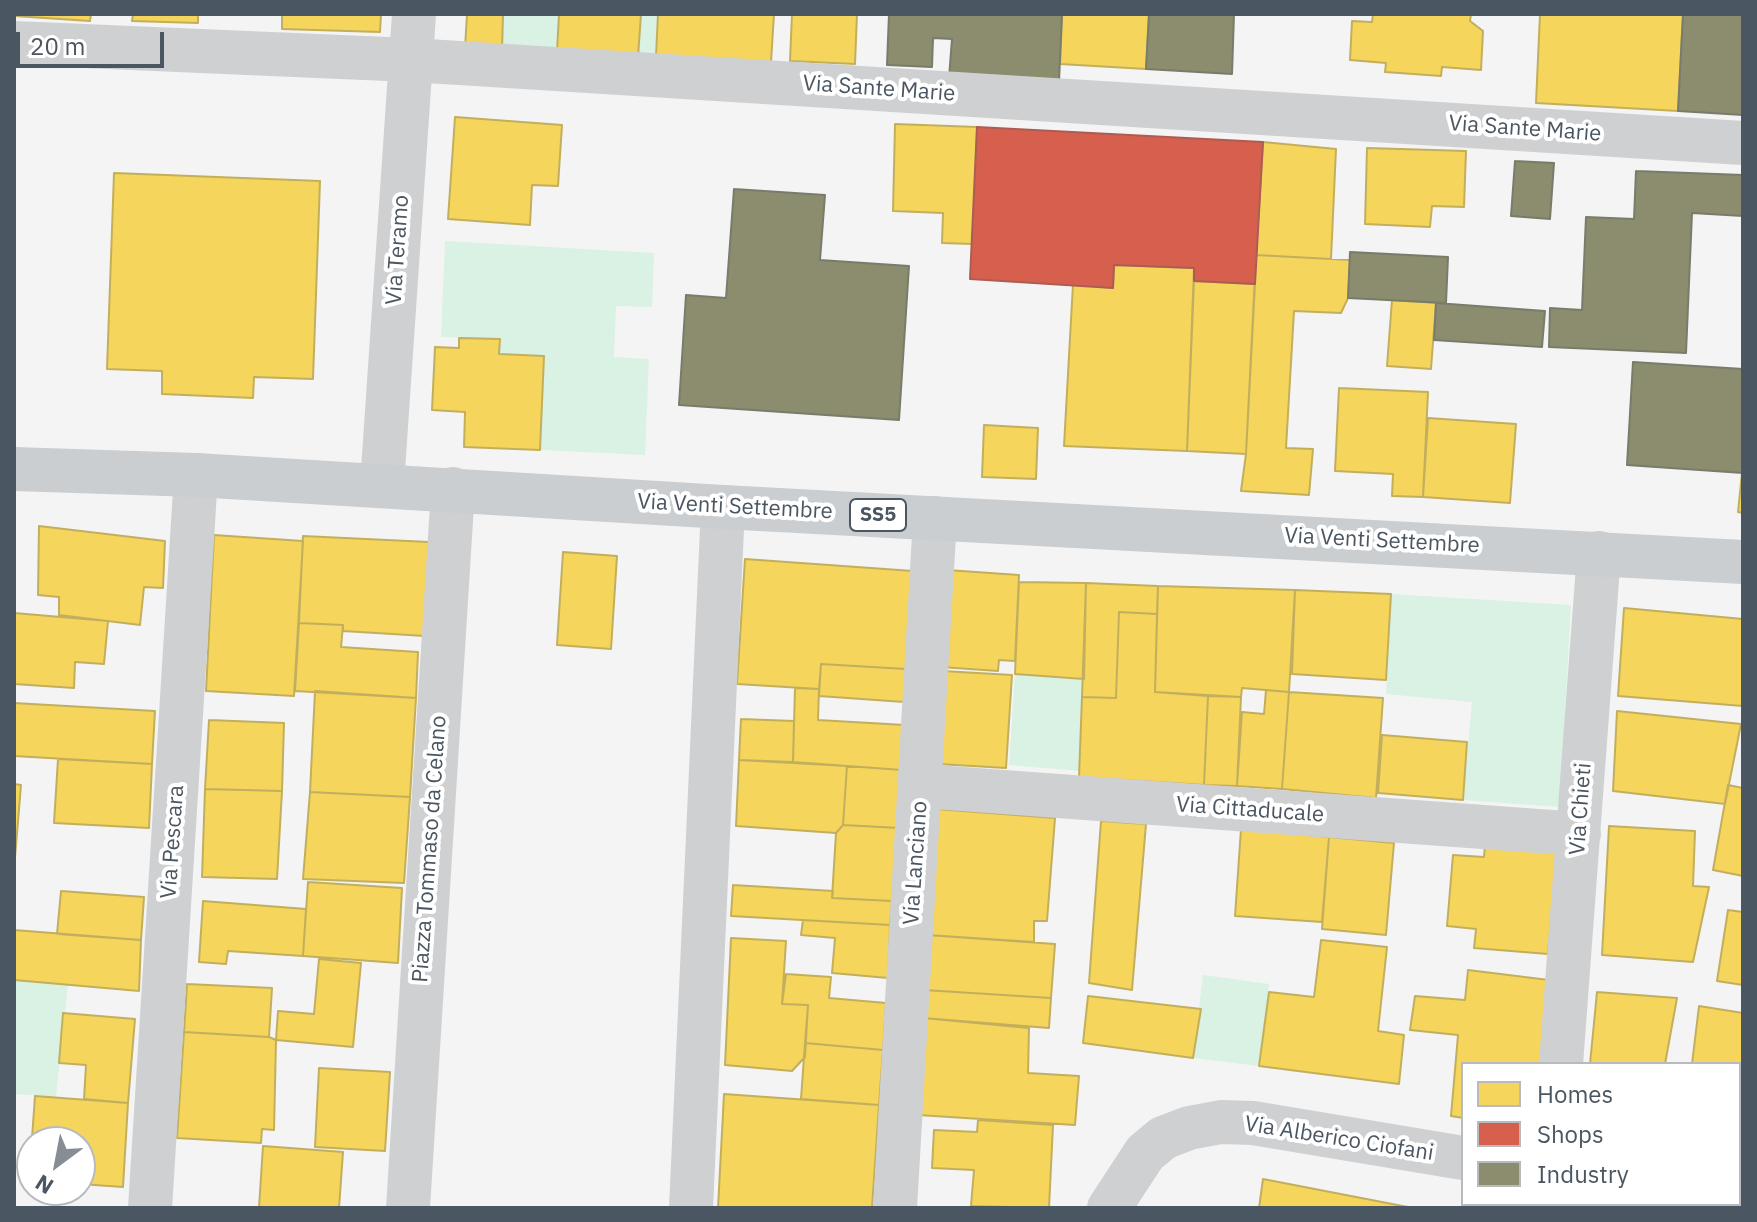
<!DOCTYPE html>
<html>
<head>
<meta charset="utf-8">
<style>
	body { margin:0 }
	#map { position:relative; width:1757px; height:1222px; overflow:hidden; background:#f4f4f4; font-family:"IBM Plex Sans",sans-serif }
	canvas { display:block }
	.frame { position:absolute; inset:0; border:16px solid #4a5661; pointer-events:none }
	.legend { position:absolute; left:1461px; top:1062px; width:280px; height:144px; box-sizing:border-box; background:#fff; border:2px solid #b7bbc0; margin:0; padding:10px 14px; list-style:none; font-size:24px; color:#4a5661 }
	.legend li { display:flex; align-items:center; gap:16px; height:40px }
	.legend b { width:40px; border:2px solid #b7bbc0 }
	.north { position:absolute; left:16px; top:1126px; width:80px; height:80px; box-sizing:border-box; background:#fff; border:2px solid #b7bbc0; border-radius:50%; rotate:212deg; font-size:22px; font-weight:700; line-height:32px; text-align:center; color:#4a5661 }
	.north::after { content:''; display:block; margin:auto; width:28px; height:36px; background:#868d94; clip-path:polygon(50% 0,100% 100%,50% 72%,0 100%) }
	.scale { position:absolute; left:16px; top:32px; width:148px; height:36px; box-sizing:border-box; border:4px solid #4a5661; border-top:0; padding-left:10px; font-size:24px; line-height:28px; white-space:nowrap; color:#4a5661; -webkit-text-stroke:6px #fff; paint-order:stroke }
</style>
</head>
<body>
<div id="map">
<canvas width="1757" height="1222"></canvas>
<div class="frame"></div>
<ul class="legend">
<li><b style="height:22px;background:#f6d55c"></b>Homes</li>
<li><b style="height:22px;background:#d6604d"></b>Shops</li>
<li><b style="height:22px;background:#8c8c6e"></b>Industry</li>
</ul>
<div class="north">N</div>
<div class="scale">20 m</div>
</div>
<script>
const g = document.querySelector('canvas').getContext('2d');
g.lineJoin = 'round';
function fill(path, color) {
  g.fillStyle = color;
  g.fill(path, 'evenodd');
}
function toPath(rows) {
  const path = new Path2D();
  for (const r of rows) {
    path.moveTo(r[0], r[1]);
    for (let i = 2; i < r.length; i += 2) path.lineTo(r[i], r[i + 1]);
  }
  return path;
}
function stroke(path, color, width, dash) {
  g.strokeStyle = color;
  g.lineWidth = width;
  g.lineCap = dash ? 'butt' : 'round';
  g.setLineDash(dash || []);
  g.stroke(path);
}
function drawText(font, color, halo, rows, align = 'center') {
  g.font = font + ' "IBM Plex Sans",sans-serif';
  g.lineWidth = 8;
  g.setLineDash([]);
  g.textBaseline = 'middle';
  g.strokeStyle = halo;
  g.fillStyle = color;
  for (const [text, x, y, turn = 0] of rows) {
    g.save();
    g.translate(x, y);
    g.rotate((+turn || 0) * Math.PI / 180);
    g.textAlign = isNaN(turn) ? turn : align;
    if (halo) g.strokeText(text, 0, 0);
    g.fillText(text, 0, 0);
    g.restore();
  }
}
fill(toPath([
	[503,14,559,14,557,52,502,50],
	[641,14,658,14,656,56,638,57],
	[445,241,654,253,652,307,616,306,614,357,649,359,645,455,540,450,544,356,499,354,499,339,441,337],
	[1391,594,1571,605,1560,807,1463,800,1472,702,1386,694],
	[1015,674,1084,679,1080,771,1009,765],
	[1203,975,1269,984,1259,1066,1193,1058],
	[14,980,68,984,56,1097,14,1094]
]), '#d9f2e3');
const homes = toPath([
	[14,14,91,14,90,21,14,16,14,14],
	[133,14,198,14,198,23,132,21,133,14],
	[282,14,381,14,380,32,282,29,282,14],
	[467,14,503,14,502,50,465,48,467,14],
	[559,14,641,14,638,57,557,52,559,14],
	[658,14,774,14,771,62,656,56,658,14],
	[792,14,857,14,855,64,790,61,792,14],
	[1062,14,1149,14,1146,69,1060,64,1062,14],
	[1373,14,1471,14,1470,21,1483,31,1481,70,1442,67,1441,76,1385,72,1386,63,1350,60,1352,21,1372,22,1373,14],
	[1540,14,1683,15,1678,111,1536,103,1540,14],
	[455,117,562,125,558,186,532,185,530,225,448,219,455,117],
	[895,124,977,127,973,244,942,243,943,213,893,211,895,124],
	[1263,142,1336,149,1331,259,1256,255,1263,142],
	[1367,148,1466,151,1464,207,1432,206,1430,227,1365,224,1367,148],
	[114,173,320,181,313,379,254,377,253,398,162,394,162,371,107,369,114,173],
	[1256,255,1350,260,1348,298,1341,313,1294,311,1286,448,1313,449,1309,495,1241,491,1246,454,1256,255],
	[1114,265,1194,268,1187,451,1064,446,1073,284,1113,288,1114,265],
	[1194,281,1255,284,1246,454,1187,451,1194,281],
	[1392,300,1436,303,1431,369,1387,366,1392,300],
	[459,338,500,339,499,354,544,356,540,450,464,447,465,412,432,410,435,347,459,348,459,338],
	[1339,388,1428,392,1423,497,1392,496,1393,474,1335,471,1339,388],
	[1428,418,1516,424,1510,503,1423,497,1428,418],
	[984,425,1038,428,1036,479,982,477,984,425],
	[1742,473,1743,473,1743,513,1738,512,1742,473],
	[39,526,165,541,163,588,144,587,140,625,59,615,59,597,38,595,39,526],
	[214,535,303,541,294,696,206,691,214,535],
	[303,536,429,542,425,636,343,631,343,625,299,623,303,536],
	[563,552,617,556,611,649,557,645,563,552],
	[745,559,913,571,906,669,821,664,819,689,737,684,745,559],
	[947,570,1019,575,1015,661,999,660,998,671,941,667,947,570],
	[1019,582,1086,583,1084,679,1015,674,1019,582],
	[1086,583,1158,586,1157,614,1119,612,1116,698,1082,697,1086,583],
	[1158,586,1295,590,1289,692,1242,688,1241,697,1155,692,1158,586],
	[1295,590,1391,594,1386,680,1292,674,1295,590],
	[1624,608,1743,619,1743,706,1618,696,1624,608],
	[1119,612,1157,614,1155,692,1208,696,1204,785,1079,777,1082,697,1116,698,1119,612],
	[14,613,108,621,104,664,75,662,74,688,14,684,14,613],
	[299,623,343,625,341,647,418,652,416,698,295,691,299,623],
	[821,664,906,669,904,702,819,696,821,664],
	[943,671,1012,675,1006,768,938,764,943,671],
	[795,688,819,689,818,720,905,725,902,770,793,762,795,688],
	[1266,690,1289,692,1282,789,1237,786,1242,712,1264,714,1266,690],
	[315,691,416,698,410,797,310,792,315,691],
	[1289,692,1383,698,1376,798,1282,789,1289,692],
	[1208,696,1241,697,1237,786,1204,785,1208,696],
	[14,703,155,711,152,764,14,756,14,703],
	[1617,711,1741,724,1725,804,1613,791,1617,711],
	[741,719,794,721,793,762,739,760,741,719],
	[209,720,284,723,282,791,205,789,209,720],
	[1382,735,1467,742,1463,800,1378,793,1382,735],
	[58,759,152,764,149,828,54,823,58,759],
	[739,760,847,766,843,825,836,833,736,826,739,760],
	[847,766,902,770,899,828,843,825,847,766],
	[14,784,21,785,14,870,14,784],
	[1728,785,1743,788,1743,876,1713,870,1728,785],
	[205,789,282,791,277,879,202,877,205,789],
	[310,792,410,797,404,883,303,879,310,792],
	[936,809,1055,818,1047,921,1034,921,1034,942,927,935,936,809],
	[1101,821,1146,824,1132,990,1089,983,1101,821],
	[843,825,899,828,892,901,832,898,836,833,843,825],
	[1609,826,1695,831,1693,886,1709,887,1693,962,1602,955,1609,826],
	[1241,829,1329,837,1322,922,1235,916,1241,829],
	[1329,837,1394,843,1386,935,1322,929,1329,837],
	[1485,844,1557,851,1548,954,1474,948,1476,929,1447,926,1453,855,1484,857,1485,844],
	[308,882,402,888,398,963,303,956,308,882],
	[733,885,833,891,832,898,892,901,890,925,731,916,733,885],
	[61,891,144,897,141,940,57,934,61,891],
	[203,901,306,909,303,956,228,951,226,964,199,962,203,901],
	[1728,910,1743,912,1743,985,1717,981,1728,910],
	[803,920,890,925,888,978,832,973,835,938,801,935,803,920],
	[14,930,141,940,139,991,14,980,14,930],
	[927,935,1055,944,1051,998,924,990,927,935],
	[731,938,786,941,782,1004,808,1005,805,1057,792,1071,725,1065,731,938],
	[1321,940,1387,947,1378,1031,1404,1035,1399,1084,1259,1066,1269,992,1314,997,1321,940],
	[319,959,361,963,353,1047,276,1040,278,1011,314,1014,319,959],
	[1468,970,1549,980,1541,1064,1463,1064,1463,1118,1451,1116,1458,1035,1410,1030,1415,996,1465,1000,1468,970],
	[786,974,831,977,829,998,886,1003,883,1050,805,1043,808,1005,782,1004,786,974],
	[187,984,272,988,269,1037,184,1032,187,984],
	[924,990,1051,998,1049,1028,923,1018,924,990],
	[1597,992,1677,998,1665,1064,1590,1064,1597,992],
	[1088,996,1201,1009,1193,1058,1083,1043,1088,996],
	[1699,1006,1743,1013,1743,1155,1739,1155,1739,1064,1692,1064,1699,1006],
	[63,1013,135,1019,128,1103,84,1099,86,1065,59,1063,63,1013],
	[923,1018,1029,1028,1028,1073,1079,1076,1075,1125,918,1115,923,1018],
	[184,1032,269,1037,276,1040,274,1130,262,1129,261,1143,177,1138,184,1032],
	[805,1043,883,1050,879,1105,801,1099,805,1043],
	[319,1068,390,1072,385,1151,315,1147,319,1068],
	[724,1094,879,1105,872,1208,718,1208,724,1094],
	[35,1096,128,1103,123,1187,80,1184,80,1142,32,1142,32,1180,29,1180,35,1096],
	[978,1120,1053,1125,1049,1208,971,1206,974,1170,932,1168,934,1130,977,1132,978,1120],
	[263,1146,343,1152,339,1208,259,1208,263,1146],
	[1263,1179,1413,1208,1259,1208,1263,1179]
]);
fill(homes, '#f6d55c');
stroke(homes, '#c2af5e', 2);
const shops = toPath([
	[977,127,1263,142,1255,284,1194,281,1194,268,1114,265,1113,288,970,279,977,127]
]);
fill(shops, '#d6604d');
stroke(shops, '#ac5d53', 2);
const industry = toPath([
	[889,14,1062,14,1059,82,949,78,952,39,933,38,932,67,887,65,889,14],
	[1149,14,1234,14,1232,74,1146,69,1149,14],
	[1683,14,1743,14,1743,115,1678,111,1683,14],
	[1515,161,1554,163,1550,219,1511,216,1515,161],
	[1636,171,1743,175,1743,216,1692,213,1686,353,1549,347,1550,308,1582,310,1586,217,1634,219,1636,171],
	[734,189,825,195,820,260,909,266,899,420,679,405,686,295,726,298,734,189],
	[1350,252,1448,257,1446,303,1348,298,1350,252],
	[1436,303,1545,311,1542,347,1434,340,1436,303],
	[1633,362,1743,369,1743,473,1627,465,1633,362]
]);
fill(industry, '#8c8c6e');
stroke(industry, '#787c6a', 2);
stroke(toPath([
	[14,43,411,60,1743,143],
	[382,485,414,14],
	[921,786,1579,834],
	[1561,1064,1599,553],
	[1715,1204,1736,1208],
	[150,1208,196,475],
	[408,1208,453,489],
	[691,1208,723,507],
	[895,1208,935,518],
	[1109,1208,1145,1153,1163,1138,1189,1128,1221,1122,1253,1123,1463,1158],
	[1490,1208,1491,1204]
]), '#ced0d2', 44);
stroke(toPath([
	[14,469,196,475,723,507,1743,562]
]), '#caced1', 44);
for (const [x, y, w] of [
	[878,515,56]
]) {
  const box = new Path2D();
  box.roundRect(x - w / 2, y - 16, w, 32, 6);
  g.fillStyle = '#fff';
  g.fill(box);
  stroke(box, '#4a5661', 2);
}
drawText('bold 20px', '#4a5661', null, [
	["SS5",878,515]
]);
drawText('22px', '#4a5661', '#fff', [
	["Via Sante Marie",879,89,4],
	["Via Sante Marie",1525,129,4],
	["Via Teramo",398,250,-86],
	["Via Venti Settembre",735,507,3],
	["Via Venti Settembre",1382,541,3],
	["Via Chieti",1581,809,-86],
	["Via Cittaducale",1250,810,4],
	["Via Pescara",173,842,-86],
	["Piazza Tommaso da Celano",430,849,-86],
	["Via Lanciano",916,863,-86],
	["Via Alberico Ciofani",1339,1139,9]
]);
</script>
</body>
</html>
